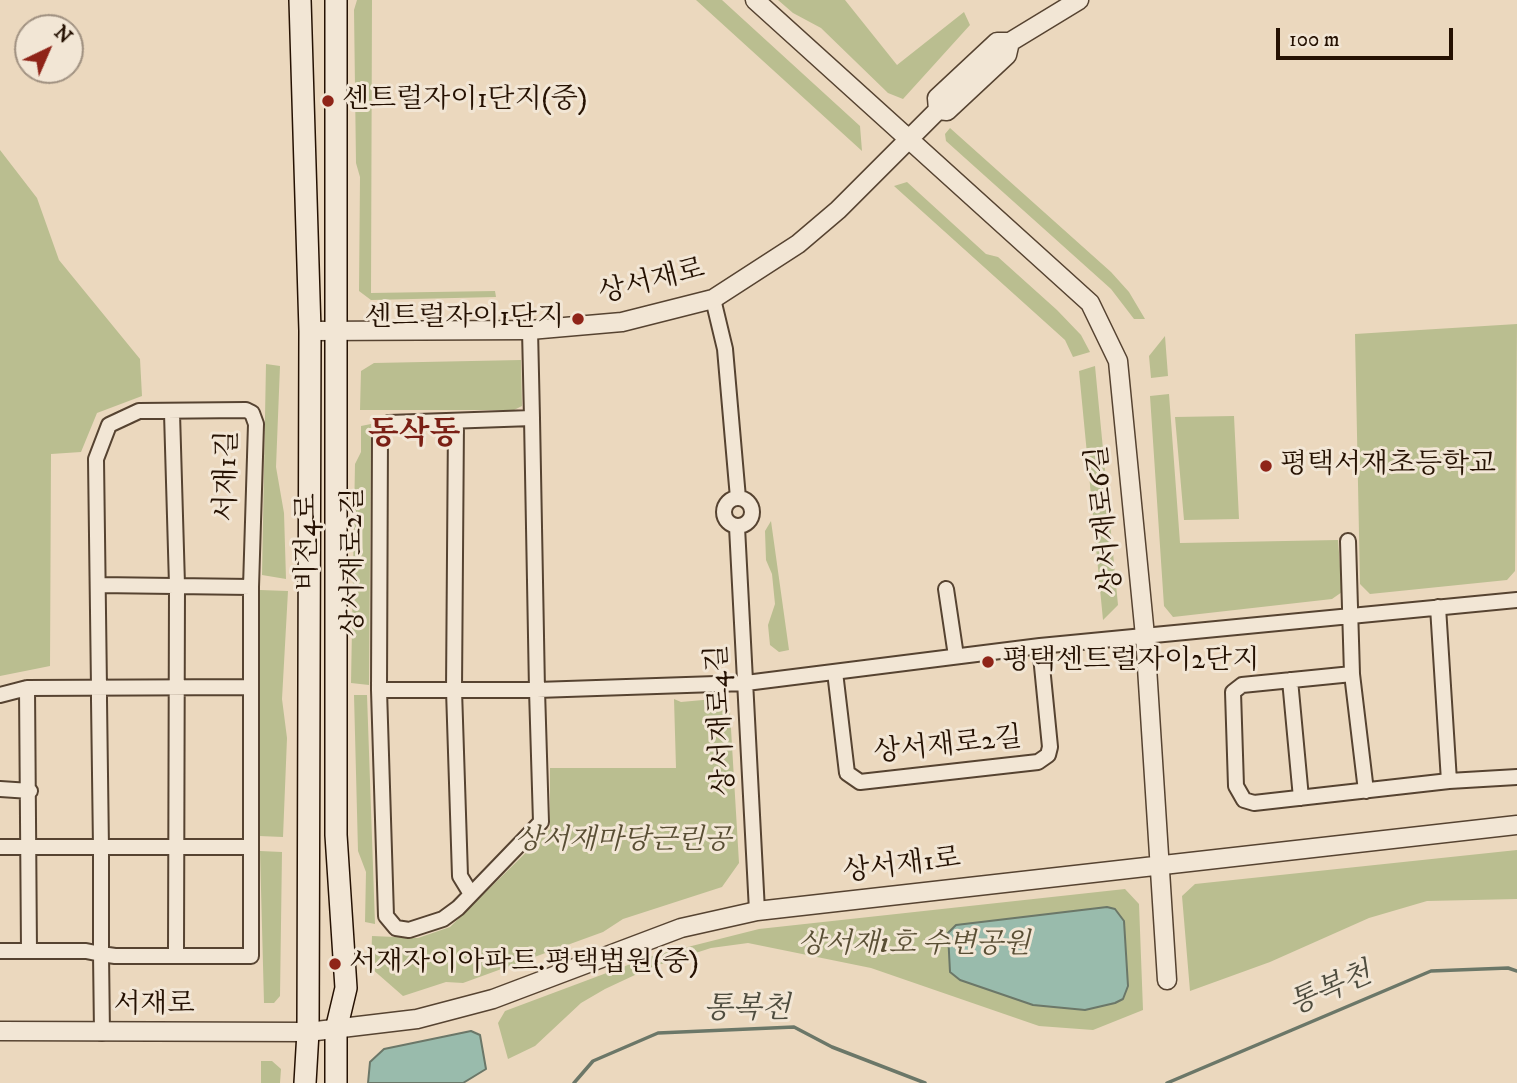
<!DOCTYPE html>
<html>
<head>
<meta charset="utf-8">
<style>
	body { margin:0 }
	#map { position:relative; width:1517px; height:1083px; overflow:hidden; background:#ebd8be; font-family:"IM FELL DW Pica",serif }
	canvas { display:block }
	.north { position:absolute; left:14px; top:14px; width:70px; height:70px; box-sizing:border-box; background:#f2e6d5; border:2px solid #a09181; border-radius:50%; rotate:44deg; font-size:19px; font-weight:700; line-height:28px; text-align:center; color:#251102 }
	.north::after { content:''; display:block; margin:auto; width:24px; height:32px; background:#8f2418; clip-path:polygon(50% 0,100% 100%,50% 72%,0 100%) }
	.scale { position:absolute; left:1276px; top:28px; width:177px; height:32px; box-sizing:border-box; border:4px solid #251102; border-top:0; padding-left:9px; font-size:21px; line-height:24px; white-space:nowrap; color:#251102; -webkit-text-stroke:5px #f2e6d5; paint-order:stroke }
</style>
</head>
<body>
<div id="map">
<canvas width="1517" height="1083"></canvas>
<div class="north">N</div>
<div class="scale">100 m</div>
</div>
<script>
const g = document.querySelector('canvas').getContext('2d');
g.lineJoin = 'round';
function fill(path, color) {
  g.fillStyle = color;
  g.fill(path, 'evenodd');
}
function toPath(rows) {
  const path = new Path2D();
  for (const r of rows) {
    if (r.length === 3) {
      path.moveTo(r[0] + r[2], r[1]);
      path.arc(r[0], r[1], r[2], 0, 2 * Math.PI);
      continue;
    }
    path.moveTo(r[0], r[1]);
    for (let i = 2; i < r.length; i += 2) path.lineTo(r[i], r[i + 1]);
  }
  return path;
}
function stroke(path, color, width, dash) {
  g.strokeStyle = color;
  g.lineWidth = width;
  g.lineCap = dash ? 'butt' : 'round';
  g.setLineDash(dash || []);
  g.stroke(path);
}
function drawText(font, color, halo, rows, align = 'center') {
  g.font = font + ' "IM FELL DW Pica","Noto Serif KR",serif';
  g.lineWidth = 6;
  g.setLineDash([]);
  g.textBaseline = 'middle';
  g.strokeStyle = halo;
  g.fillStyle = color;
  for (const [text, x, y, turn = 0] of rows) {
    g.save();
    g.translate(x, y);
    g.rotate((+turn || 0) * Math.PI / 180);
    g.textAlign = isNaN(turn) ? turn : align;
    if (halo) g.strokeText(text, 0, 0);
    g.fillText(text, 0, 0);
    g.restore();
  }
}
fill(toPath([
	[357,0,372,0,371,293,495,291,496,297,371,300,359,291,360,177,356,163,354,10],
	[696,0,722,0,860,126,862,151],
	[778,0,845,0,897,65,964,12,970,25,903,99,888,93,821,28,793,13],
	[950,128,1111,272,1129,292,1145,319,1134,319,1111,289,946,141,945,134],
	[0,150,37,198,59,260,140,359,142,396,97,413,81,452,51,454,50,666,0,676],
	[907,182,986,254,998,257,1057,310,1081,335,1090,352,1073,357,1065,340,894,186],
	[1517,324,1515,571,1507,580,1370,594,1360,584,1355,334],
	[1165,336,1168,376,1151,378,1149,356],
	[521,360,522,406,514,410,360,410,361,371,374,363],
	[266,364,280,366,276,467,284,513,286,579,262,575],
	[1095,366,1118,605,1103,620,1079,371],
	[1169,394,1180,543,1338,540,1342,592,1332,599,1173,617,1164,606,1150,396],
	[1234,416,1239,519,1184,520,1175,417],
	[371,424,369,685,351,683,355,464,361,452,361,426],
	[771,521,789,650,779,652,770,645,768,625,775,604,772,574,766,560,765,531],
	[260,590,288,591,282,699,287,738,283,837,259,836],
	[354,695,367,695,375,924,365,922,366,872,358,851],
	[674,699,681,702,714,699,730,712,739,863,722,887,623,919,603,932,463,983,446,982,403,996,371,968,372,936,418,938,450,927,550,829,550,768,676,768],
	[1517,850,1517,899,1427,901,1369,918,1270,962,1190,991,1182,896,1195,884],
	[260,851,282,852,280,996,274,1003,264,1003],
	[1125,889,1139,904,1143,1010,1093,1030,1039,1026,871,968,748,943,711,948,652,967,605,989,581,1003,535,1046,508,1059,498,1023,505,1011,652,956,759,929],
	[1107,907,1115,909,1124,921,1128,986,956,925],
	[261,1061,272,1061,281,1069,280,1083,261,1083]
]), '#babe90');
const water = toPath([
	[1107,907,1115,909,1124,921,1128,986,1123,999,1115,1003,1085,1010,1033,1005,960,980,950,972,948,933,956,925,1107,907],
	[471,1031,480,1035,486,1069,463,1083,368,1083,370,1062,384,1049,471,1031]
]);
fill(water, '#99bbac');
stroke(water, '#6b7768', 2);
stroke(toPath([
	[574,1083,593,1061,658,1033,794,1027,832,1047,925,1083],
	[1167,1083,1431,971,1508,968,1517,971]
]), '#6b7768', 3.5);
const minor = toPath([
	[713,299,725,349,738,498],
	[530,330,532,418,537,690,541,822,458,908,443,919,409,930,396,928,386,916,379,690,380,432,389,423,532,418],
	[172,413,177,585,176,954],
	[456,421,454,690,460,876,471,894],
	[738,512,14],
	[737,527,757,911],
	[1348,541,1352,674,1366,791],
	[98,585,251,587],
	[946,589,956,656],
	[1438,607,1449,781],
	[835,672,847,773,860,782,1038,762,1048,755,1050,747,1040,646],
	[1352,674,1242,685,1233,692,1236,786,1244,800,1254,803,1449,781,1517,777],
	[1290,680,1301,798],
	[27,688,29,951],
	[379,690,537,690,746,683,1040,646,1517,600],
	[0,695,27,688,251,687],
	[0,789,30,791],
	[0,847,250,847],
	[0,951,86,951,101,954,115,956,251,956,251,587,256,424,252,413,246,410,139,411,109,425,96,459,99,688,99,700,101,848,101,954,102,1033]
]);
const tertiary = toPath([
	[755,0,1090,303,1118,361,1145,636,1167,980],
	[938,110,937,98,997,42,1010,42,1079,0],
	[310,331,530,330,622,322,713,299,798,244,838,210,938,110,947,111,1007,55,1010,42],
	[0,1031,308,1032,417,1019,493,999,681,928,757,911,1517,825]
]);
const secondary = toPath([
	[300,0,310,331,308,1032,305,1083],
	[336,0,336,835,346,988,336,1030,336,1083]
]);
stroke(minor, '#564331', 18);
stroke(tertiary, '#564331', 21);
stroke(secondary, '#251102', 24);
stroke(minor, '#f2e6d5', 14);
stroke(tertiary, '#f2e6d5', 18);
stroke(secondary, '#f2e6d5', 21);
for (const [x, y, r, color] of [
	[328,101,7,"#8f2418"],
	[578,319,7,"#8f2418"],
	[1266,466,7,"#8f2418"],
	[988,662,7,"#8f2418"],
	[335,964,7,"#8f2418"]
]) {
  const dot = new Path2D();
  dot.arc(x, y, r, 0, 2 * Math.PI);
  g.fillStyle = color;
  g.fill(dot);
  stroke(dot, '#f2e6d5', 2.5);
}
drawText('28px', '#251102', '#f2e6d5', [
	["센트럴자이1단지(중)",342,101],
	["센트럴자이1단지",564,319,"right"],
	["평택서재초등학교",1280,466],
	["평택센트럴자이2단지",1002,662],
	["서재자이아파트.평택법원(중)",349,964]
], 'left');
drawText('28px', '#251102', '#f2e6d5', [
	["상서재로",652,283,-14],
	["서재1길",229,476,-89],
	["상서재로6길",1107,520,-96],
	["비전4로",309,542,-90],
	["상서재로2길",355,562,-90],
	["상서재로4길",723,720,-93],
	["상서재로2길",948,747,-6],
	["상서재1로",902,867,-7],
	["서재로",154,1006]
]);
drawText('italic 28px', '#594e34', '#f2e6d5', [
	["상서재마당근린공",623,842],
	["상서재1호 수변공원",914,946]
]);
drawText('italic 30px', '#4e4c3e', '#f2e6d5', [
	["통복천",1331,991,-23],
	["통복천",747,1011]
]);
drawText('bold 32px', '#7a1f14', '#f2e6d5', [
	["동삭동",414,436]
]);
</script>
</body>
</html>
